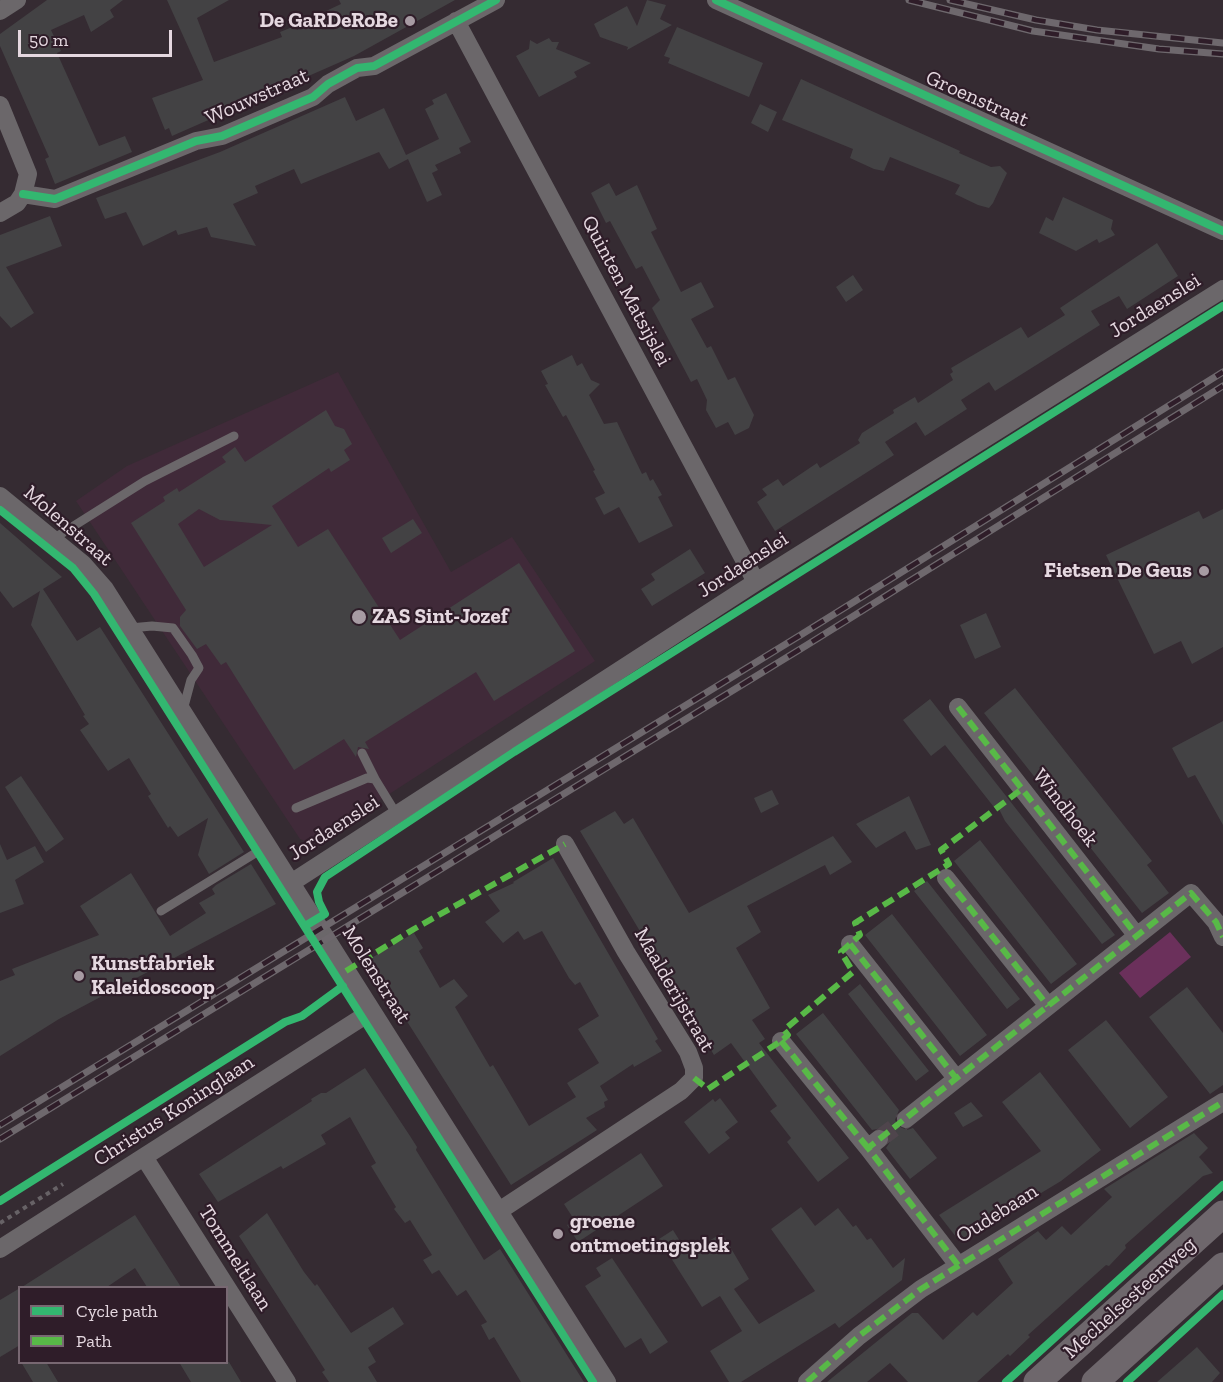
<!DOCTYPE html>
<html>
<head>
<meta charset="utf-8">
<style>
	body { margin:0 }
	#map { position:relative; width:1223px; height:1382px; overflow:hidden; background:#352b32; font-family:"Zilla Slab",serif }
	canvas { display:block }
	.legend { position:absolute; left:18px; top:1286px; width:210px; height:78px; box-sizing:border-box; background:#2f1d29; border:2px solid #786872; margin:0; padding:8px 10px; list-style:none; font-size:18px; color:#e5d8e0 }
	.legend li { display:flex; align-items:center; gap:12px; height:30px }
	.legend b { width:30px; border:2px solid #786872 }
	.scale { position:absolute; left:18px; top:30px; width:154px; height:27px; box-sizing:border-box; border:3px solid #e5d8e0; border-top:0; padding-left:8px; font-size:18px; line-height:21px; white-space:nowrap; color:#e5d8e0; -webkit-text-stroke:4px #2f1d29; paint-order:stroke }
</style>
</head>
<body>
<div id="map">
<canvas width="1223" height="1382"></canvas>
<ul class="legend">
<li><b style="height:8px;background:#33b770"></b>Cycle path</li>
<li><b style="height:8px;background:#58b947"></b>Path</li>
</ul>
<div class="scale">50 m</div>
</div>
<script>
const g = document.querySelector('canvas').getContext('2d');
g.lineJoin = 'round';
function fill(path, color) {
  g.fillStyle = color;
  g.fill(path, 'evenodd');
}
function toPath(rows) {
  const path = new Path2D();
  for (const r of rows) {
    path.moveTo(r[0], r[1]);
    for (let i = 2; i < r.length; i += 2) path.lineTo(r[i], r[i + 1]);
  }
  return path;
}
function stroke(path, color, width, dash) {
  g.strokeStyle = color;
  g.lineWidth = width;
  g.lineCap = dash ? 'butt' : 'round';
  g.setLineDash(dash || []);
  g.stroke(path);
}
function drawText(font, color, halo, rows, align = 'center') {
  g.font = font + ' "Zilla Slab",serif';
  g.lineWidth = 4.5;
  g.setLineDash([]);
  g.textBaseline = 'middle';
  g.strokeStyle = halo;
  g.fillStyle = color;
  for (const [text, x, y, turn = 0] of rows) {
    g.save();
    g.translate(x, y);
    g.rotate((+turn || 0) * Math.PI / 180);
    g.textAlign = isNaN(turn) ? turn : align;
    if (halo) g.strokeText(text, 0, 0);
    g.fillText(text, 0, 0);
    g.restore();
  }
}
fill(toPath([
	[338,372,451,572,512,537,595,661,312,844,300,839,76,501,127,466]
]), '#402a39');
fill(toPath([
	[1170,932,1191,957,1140,998,1119,973]
]), '#6b305b');
fill(toPath([
	[47,0,123,0,110,10,114,17,91,32,84,15,51,30,61,51,57,53,99,146,125,136,132,152,55,184,45,159,49,157,0,46,0,34],
	[167,0,229,0,197,18,214,62,282,37,280,32,295,26,297,30,328,16,326,11,341,4,339,0,455,0,354,56,172,136,169,128,165,130,152,98,203,80],
	[647,0,666,5,660,19,672,25,627,50,628,47,600,37,594,24,627,6,637,26],
	[677,27,763,63,749,97,668,63,670,58,664,56],
	[549,38,552,42,559,42,556,49,591,63,574,72,577,77,539,97,516,56,529,49,530,40,537,44],
	[801,79,960,151,959,153,991,167,1000,166,1007,173,993,203,989,208,978,205,955,194,960,185,890,157,884,171,874,169,850,158,853,149,782,120],
	[446,93,471,142,459,148,461,153,435,165,438,170,432,173,442,195,427,202,408,159,389,169,379,152,301,184,294,169,255,186,258,193,233,204,256,246,211,237,207,227,178,235,176,230,143,246,126,212,105,219,96,198,220,152,345,97,356,121,384,108,406,155,439,139,425,109,434,104,432,100],
	[760,104,777,112,768,132,751,123],
	[609,183,616,196,637,185,657,229,651,232,681,292,701,282,714,307,691,319,707,348,711,346,728,380,735,377,754,415,749,428,735,435,728,422,716,428,706,410,707,400,697,379,691,382,652,308,660,300,642,266,636,269,610,221,606,223,591,193],
	[1063,197,1113,220,1111,229,1115,235,1099,243,1097,239,1076,251,1039,233,1046,217,1053,221],
	[50,216,62,246,6,267,34,313,11,328,0,316,0,235],
	[1157,243,1178,276,1127,309,1119,296,1091,311,1100,325,995,391,989,382,961,400,967,409,925,436,916,422,885,442,894,455,775,531,757,502,767,495,762,489,778,479,783,486,817,463,820,468,860,443,858,440,862,433,894,413,893,410,915,397,918,403,953,380,950,374,953,372,951,368,1021,327,1028,338,1065,315,1060,308],
	[853,275,863,290,846,302,836,287],
	[572,355,577,366,582,363,591,380,600,384,589,395,604,424,617,422,642,474,646,472,650,481,653,479,662,495,658,497,673,526,639,543,619,507,604,515,595,498,605,493,593,471,595,470,566,415,563,417,545,385,548,384,541,371],
	[326,410,335,426,344,429,352,444,344,450,350,460,331,472,329,468,272,506,298,547,328,529,400,640,519,563,575,651,494,701,476,672,365,742,369,749,358,747,356,757,344,739,294,770,226,662,221,665,206,644,197,649,180,626,180,617,186,610,131,523,165,501,163,497,177,488,179,492,226,462,222,457,235,447,245,462],
	[199,509,220,520,272,525,204,567,178,524],
	[1223,509,1223,647,1192,664,1181,641,1154,654,1106,555,1199,511,1203,519],
	[413,519,422,533,391,553,382,538],
	[0,523,62,577,43,589,77,641,100,627,244,852,209,874,198,855,208,818,178,837,170,826,168,828,148,796,151,794,129,758,108,771,80,730,89,724,83,716,85,715,31,625,40,591,13,608,0,591],
	[690,549,705,573,652,606,641,589,655,580,651,574],
	[986,613,1001,647,975,659,960,625],
	[1015,688,1152,861,1147,865,1169,893,1142,913,984,713],
	[930,699,1115,935,1102,944,1005,821,999,809,997,811,945,745,931,756,903,720],
	[1223,721,1223,825,1195,775,1188,778,1172,748],
	[21,776,64,839,46,852,5,787],
	[772,790,779,804,761,813,754,798],
	[909,796,931,845,916,850,905,831,876,848,856,824],
	[615,811,624,824,633,818,689,913,833,836,852,862,830,875,825,865,747,906,761,932,736,948,770,1008,752,1020,765,1039,759,1043,849,1158,818,1182,787,1142,791,1138,770,1111,777,1106,731,1043,714,1055,580,831],
	[980,840,1077,964,1051,984,954,861],
	[0,844,7,860,35,846,44,862,15,880,24,904,0,913],
	[553,858,658,1039,655,1041,662,1051,634,1067,633,1064,600,1086,608,1100,604,1102,605,1107,586,1118,597,1130,511,1185,368,960,414,933,423,948,419,951,440,988,454,979,468,996,455,1007,490,1067,493,1065,529,1126,576,1097,567,1083,599,1063,578,1029,599,1016,580,982,575,985,569,978,542,931,524,940,518,931,503,943,485,922,500,911,488,895,514,883,513,882],
	[251,864,276,904,59,1019,0,1056,0,981,15,975,12,969,99,935,80,906,131,873,170,936,206,913,199,903,215,894,212,889,216,885],
	[927,881,1020,999,1007,1009,914,891],
	[892,914,987,1035,960,1056,865,935],
	[860,984,929,1071,916,1081,848,994],
	[1187,987,1223,1033,1223,1085,1210,1094,1149,1017],
	[823,1013,899,1110,895,1120,898,1126,907,1130,913,1128,937,1158,910,1179,886,1148,890,1142,888,1132,882,1128,872,1130,796,1034],
	[1106,1020,1168,1097,1130,1128,1068,1050],
	[365,1068,410,1136,417,1147,416,1150,484,1260,500,1249,584,1382,521,1382,494,1337,489,1340,481,1325,487,1322,466,1290,457,1296,439,1270,432,1274,423,1260,432,1255,410,1220,405,1223,394,1209,396,1207,371,1166,376,1163,350,1117,321,1135,326,1144,283,1169,281,1166,218,1202,199,1174,312,1101,311,1099,321,1093,326,1093],
	[1040,1072,1101,1150,1061,1181,960,1242,939,1215,1041,1151,1002,1102],
	[720,1098,738,1122,725,1132,730,1138,709,1154,684,1122,713,1099,715,1102],
	[971,1102,983,1116,963,1127,954,1113],
	[1194,1133,1208,1148,1199,1157,1213,1173,1203,1176,1125,1245,1126,1248,1109,1266,1106,1265,1028,1335,1030,1337,1010,1356,1008,1354,977,1382,908,1382,890,1363,867,1382,827,1382,912,1313,918,1313,943,1340,973,1312,977,1316,1013,1283,998,1259,1038,1231,1046,1240,1062,1226,1071,1235,1112,1197,1104,1189],
	[641,1153,663,1186,578,1242,567,1225,575,1221,564,1204],
	[801,1207,815,1226,838,1208,853,1227,856,1225,867,1240,871,1238,893,1268,905,1258,902,1280,839,1328,835,1323,741,1382,729,1382,710,1351,742,1331,720,1296,702,1307,659,1239,673,1230,688,1254,722,1233,749,1279,734,1289,759,1324,815,1291,771,1229],
	[267,1213,304,1272,315,1286,317,1284,351,1333,393,1307,404,1324,368,1348,376,1362,368,1367,377,1382,329,1382,322,1372,325,1370,239,1236],
	[135,1215,181,1287,147,1287,135,1268,107,1287,22,1287],
	[612,1258,668,1342,650,1354,641,1338,625,1348,585,1286,601,1276,596,1268],
	[20,1288,20,1345,0,1357,0,1300],
	[1197,1347,1220,1373,1212,1382,1157,1382],
	[21,1362,46,1362,58,1382,33,1382],
	[179,1362,229,1362,241,1382,191,1382]
]), '#434244');
stroke(toPath([
	[879,1139,906,1119]
]), '#4f454c', 18, [18, 9]);
stroke(toPath([
	[0,1223,63,1184]
]), '#676266', 4, [4.5, 4.5]);
stroke(toPath([
	[53,539,145,481,234,436],
	[130,628,152,626,173,628,192,655,199,668,191,680,183,710],
	[362,753,375,779],
	[296,808,367,778,375,779,397,815],
	[161,911,267,846]
]), '#6b676a', 9);
stroke(toPath([
	[716,0,1223,231],
	[0,11,17,0],
	[456,21,756,582],
	[0,105,28,174,23,194,17,203,0,213],
	[23,194,55,199,196,141,222,136,313,97,328,84,357,68,374,66,496,0],
	[0,496,83,564,105,589,607,1382],
	[958,707,1137,936],
	[946,878,1048,1006],
	[291,883,756,582,1223,289],
	[850,944,956,1078],
	[781,1041,868,1148],
	[906,1119,1191,893,1216,922,1223,937],
	[879,1139,868,1148,958,1265],
	[144,1157,287,1382],
	[499,1211,681,1091,694,1078,694,1068,688,1052,626,952,565,844],
	[0,1249,372,1011],
	[807,1382,859,1336,921,1289,1223,1102]
]), '#6b676a', 18);
stroke(toPath([
	[1037,1382,1223,1214],
	[1095,1382,1223,1266]
]), '#6e676c', 27);
const rail = toPath([
	[909,0,1033,31,1159,49,1223,54],
	[950,0,1036,20,1097,30,1223,43],
	[0,1125,799,636,1223,372],
	[0,1139,807,645,1223,386]
]);
stroke(rail, '#6e686d', 7);
stroke(rail, '#2f1d29', 4.5, [14]);
stroke(toPath([
	[958,707,1137,936],
	[946,878,1048,1006],
	[850,944,956,1078],
	[346,971,414,929,565,844],
	[781,1041,868,1148],
	[694,1078,708,1089,781,1041,788,1035,784,1030,853,972,841,952,860,935,855,923,949,864,941,850,1022,789],
	[958,1265,868,1148,1191,893,1216,922,1223,937],
	[807,1382,859,1336,921,1289,1223,1102]
]), '#58b947', 6, [12, 6]);
stroke(toPath([
	[716,0,1223,231],
	[23,194,55,199,196,141,222,136,313,97,328,84,357,68,374,66,496,0],
	[0,510,73,568,94,594,593,1382],
	[305,926,325,914,319,902,317,892,325,877,514,752,1223,306],
	[0,1201,285,1022,302,1016,343,986],
	[1006,1382,1223,1185],
	[1127,1382,1223,1294]
]), '#33b770', 8);
for (const [x, y, r, color] of [
	[410,21,6,"#a79ba3"],
	[1204,571,6,"#a79ba3"],
	[359,617,8,"#a79ba3"],
	[79,976,6,"#a79ba3"],
	[558,1234,6,"#a79ba3"]
]) {
  const dot = new Path2D();
  dot.arc(x, y, r, 0, 2 * Math.PI);
  g.fillStyle = color;
  g.fill(dot);
  stroke(dot, '#2f1d29', 2);
}
drawText('bold 21px', '#e5d8e0', '#2f1d29', [
	["De GaRDeRoBe",398,21,"right"],
	["Fietsen De Geus",1192,571,"right"],
	["ZAS Sint-Jozef",372,617],
	["Kunstfabriek",91,964],
	["Kaleidoscoop",91,988],
	["groene",570,1222],
	["ontmoetingsplek",570,1246]
], 'left');
drawText('21px', '#e5d8e0', '#2f1d29', [
	["Wouwstraat",257,97,-24],
	["Groenstraat",977,99,24],
	["Quinten Matsijslei",626,291,62],
	["Jordaenslei",1155,306,-32],
	["Molenstraat",68,526,41],
	["Jordaenslei",743,565,-33],
	["Windhoek",1065,808,52],
	["Jordaenslei",334,828,-33],
	["Molenstraat",376,975,58],
	["Maalderijstraat",674,990,60],
	["Christus Koninglaan",174,1111,-33],
	["Oudebaan",997,1214,-32],
	["Tommeltlaan",235,1258,58],
	["Mechelsesteenweg",1130,1298,-42]
]);
</script>
</body>
</html>
